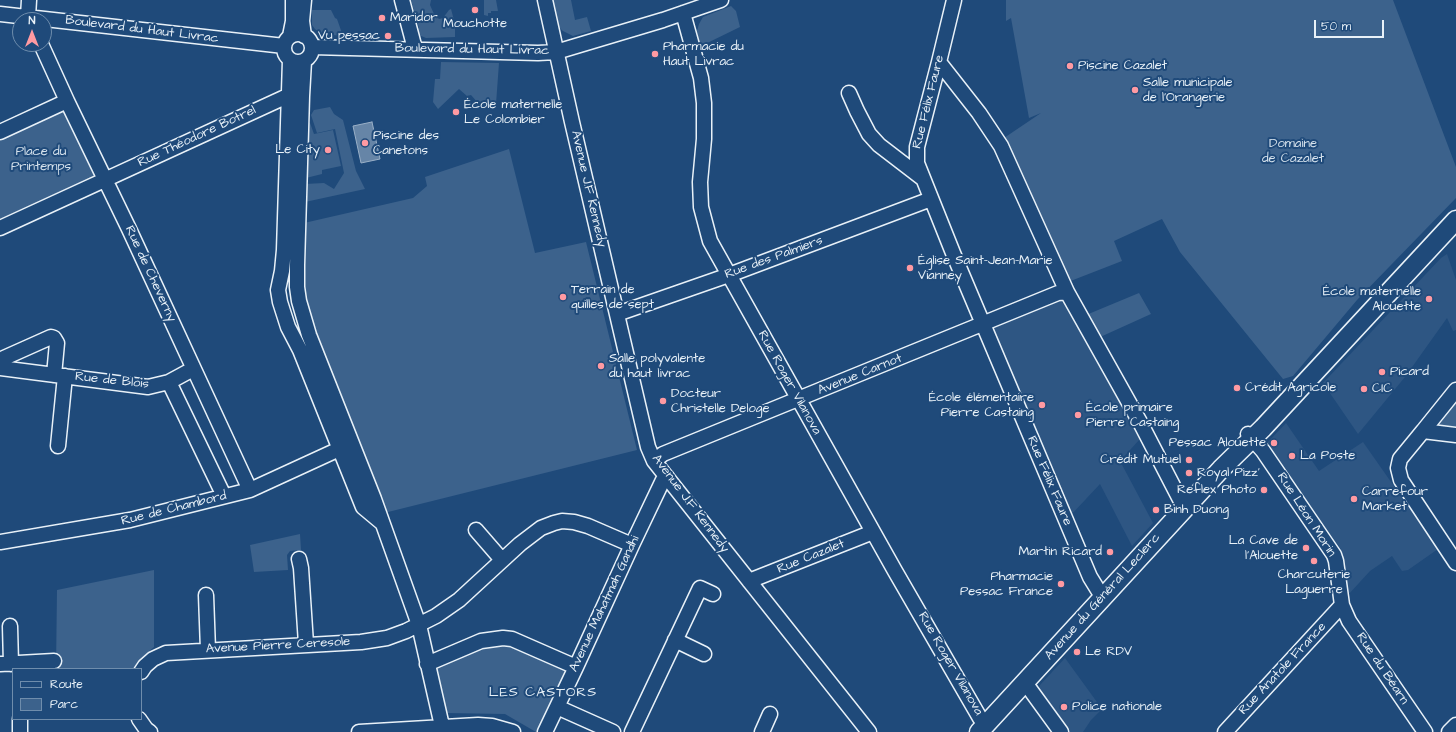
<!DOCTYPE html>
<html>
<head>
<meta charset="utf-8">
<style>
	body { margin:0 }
	#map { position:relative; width:1456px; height:732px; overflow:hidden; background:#1f4a7a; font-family:"Architects Daughter",sans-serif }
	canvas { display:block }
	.legend { position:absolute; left:12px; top:668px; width:130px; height:52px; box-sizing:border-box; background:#1f4a7a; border:1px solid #6f8dac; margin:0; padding:5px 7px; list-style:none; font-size:12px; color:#e8f1f8 }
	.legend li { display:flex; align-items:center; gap:8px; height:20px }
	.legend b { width:20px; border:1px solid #6f8dac }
	.north { position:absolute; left:12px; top:12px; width:40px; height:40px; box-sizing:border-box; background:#1f4a7a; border:1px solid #6f8dac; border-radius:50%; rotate:0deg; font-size:11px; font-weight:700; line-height:16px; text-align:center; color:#e8f1f8 }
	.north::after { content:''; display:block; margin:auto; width:14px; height:18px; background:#ff9aa2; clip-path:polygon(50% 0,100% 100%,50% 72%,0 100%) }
	.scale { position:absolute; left:1314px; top:20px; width:70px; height:18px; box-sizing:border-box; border:2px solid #e8f1f8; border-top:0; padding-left:5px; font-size:12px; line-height:14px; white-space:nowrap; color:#e8f1f8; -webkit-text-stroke:3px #1f4a7a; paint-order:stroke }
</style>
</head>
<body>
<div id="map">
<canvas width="1456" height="732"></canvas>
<ul class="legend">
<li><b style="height:5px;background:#1f4a7a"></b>Route</li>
<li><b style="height:11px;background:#3c628c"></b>Parc</li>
</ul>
<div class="north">N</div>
<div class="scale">50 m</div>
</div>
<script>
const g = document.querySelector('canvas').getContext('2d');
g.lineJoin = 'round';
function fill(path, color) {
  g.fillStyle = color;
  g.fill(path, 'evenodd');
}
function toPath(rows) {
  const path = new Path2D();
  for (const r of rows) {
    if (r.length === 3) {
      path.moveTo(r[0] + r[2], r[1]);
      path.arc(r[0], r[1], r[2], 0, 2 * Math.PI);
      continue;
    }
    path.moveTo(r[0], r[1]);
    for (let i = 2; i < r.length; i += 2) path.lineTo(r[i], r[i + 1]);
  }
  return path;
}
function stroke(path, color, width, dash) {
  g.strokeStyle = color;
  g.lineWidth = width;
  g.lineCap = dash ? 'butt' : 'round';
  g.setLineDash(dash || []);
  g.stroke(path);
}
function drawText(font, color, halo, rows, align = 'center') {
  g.font = font + ' "Architects Daughter",sans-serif';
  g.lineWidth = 4;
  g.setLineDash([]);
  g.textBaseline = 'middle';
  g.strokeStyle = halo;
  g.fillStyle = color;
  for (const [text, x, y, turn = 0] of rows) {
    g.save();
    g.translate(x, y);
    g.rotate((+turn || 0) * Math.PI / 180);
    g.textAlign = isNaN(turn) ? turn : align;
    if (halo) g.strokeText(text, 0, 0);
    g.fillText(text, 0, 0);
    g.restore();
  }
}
fill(toPath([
	[1447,254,1456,280,1456,330,1453,331,1447,318,1405,377,1358,434,1323,383,1441,258],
	[1063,300,1140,439,1120,461,1153,523,1132,546,1100,484,1071,515,993,328],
	[1286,423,1319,471,1363,442,1438,549,1408,570,1402,571,1392,556,1370,571,1348,595,1342,553,1340,548,1266,444],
	[1065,658,1102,709,1091,720,1083,732,1069,732,1039,691,1040,685]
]), '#2e5683');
fill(toPath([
	[411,0,431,0,430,5,434,14,439,19,443,18,449,10,451,9,455,24,455,37,426,38,419,35,415,30,419,28],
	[484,0,496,0,498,11,491,11,491,13,488,13,488,16,484,15],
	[551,0,571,0,575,20,587,17,591,31,573,36,563,31,556,25],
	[1006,0,1393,0,1456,167,1456,198,1357,300,1293,376,1283,379,1180,252,1162,219,1114,241,1122,261,1068,282,1037,215,1004,138,1041,113,1029,118,1011,18,1006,21],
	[731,6,736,11,740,27,699,47,697,31,699,24,703,17],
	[312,10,331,10,335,18,337,19,343,36,321,34,315,29,312,25],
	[441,62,499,63,496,104,486,106,478,103,471,95,467,96,459,89,438,109,433,102,435,79,440,79],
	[330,107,334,114,343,120,356,171,365,189,305,202,305,184,324,183,334,189,344,173,335,129,317,133,311,115,314,110],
	[64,110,95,171,93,177,91,179,0,222,0,135],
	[308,123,310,123,314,134,333,130,341,166,322,170,322,174,306,178],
	[509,149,535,253,586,242,637,450,384,513,318,342,302,291,304,223,413,198,427,186,425,177],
	[1139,293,1151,314,1098,338,1086,315],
	[1456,397,1456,430,1436,428,1434,424],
	[300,534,301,550,290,551,287,555,288,570,254,572,250,545],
	[154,570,154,647,140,659,136,669,56,669,57,590],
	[513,641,571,666,540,732,536,732,505,714,445,713,432,663,482,644]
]), '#3c628c');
const water = toPath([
	[372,122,380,159,361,163,353,126,372,122]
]);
fill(water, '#6685a7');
stroke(water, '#9ab0c7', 1);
const minor = toPath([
	[304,0,302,21,304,36],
	[402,0,415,49],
	[545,0,572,122,648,447,654,461,869,732],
	[954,0,939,62,917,147,917,163,953,253,1090,577,1098,590,1105,596],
	[683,13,701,78,704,103,704,139,700,182,701,207,710,241,895,571,980,718,986,725],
	[0,14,284,46],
	[28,17,29,0],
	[298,48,14],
	[290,36,293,21,293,0],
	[41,44,67,101],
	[312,47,538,53,556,52,663,20,721,0],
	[290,60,284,250,282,271,278,290,280,302,288,327,300,350,363,507,381,522],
	[304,61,302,96,297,265,297,287,299,301,309,335,374,499,419,625,442,726],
	[939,62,979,113,1001,146,1067,292,1141,424,1185,509],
	[849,93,857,111,869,134,879,145,922,178],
	[0,132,67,101,129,229,250,490],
	[0,228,283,98,289,96,297,96],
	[617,314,729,275,931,199],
	[0,368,148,387,169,382],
	[1,368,4,358,51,337,54,338,57,343,54,375],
	[193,369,169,382,224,496],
	[1423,431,1456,390],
	[1248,434,1263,451,1334,555,1336,561,1342,605,1349,621,1425,732],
	[1456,435,1423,431,1400,459,1398,468,1401,480,1456,563],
	[58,446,65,376],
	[654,461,663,454,1058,293,1067,292],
	[476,530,502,560],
	[0,542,130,520,250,490,348,445],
	[299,559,301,568,306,644],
	[749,581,873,532],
	[206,595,208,650],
	[10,626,11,664],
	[675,640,704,654],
	[0,664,54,661],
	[427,664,481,641,503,638,512,639,576,667],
	[141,672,145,666,153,659,166,653,361,642,387,638,406,631,436,616,459,600,520,544,541,528,554,523,562,521,574,522,588,526,632,545],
	[1024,684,1029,688,1061,732],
	[557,707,613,732],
	[20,719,20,732],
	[139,719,146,729,150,732],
	[359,732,478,725,492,726,513,732],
	[545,732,576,667,632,545,663,480,667,477],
	[632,732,700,588,713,594],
	[762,732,770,714],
	[1225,732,1342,605],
	[1449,732,1456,725]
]);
const major = toPath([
	[979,732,1221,469,1263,428,1456,220]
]);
stroke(minor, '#e8f1f8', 17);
stroke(major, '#e8f1f8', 21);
stroke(minor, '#1f4a7a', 14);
stroke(major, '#1f4a7a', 18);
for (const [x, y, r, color] of [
	[475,10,4,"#ff9aa2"],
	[382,18,4,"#ff9aa2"],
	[388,36,4,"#ff9aa2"],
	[655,54,4,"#ff9aa2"],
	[1070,66,4,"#ff9aa2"],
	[1135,90,4,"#ff9aa2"],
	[456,112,4,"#ff9aa2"],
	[365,143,4,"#ff9aa2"],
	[328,150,4,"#ff9aa2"],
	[910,268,4,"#ff9aa2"],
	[563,297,4,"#ff9aa2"],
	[1429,299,4,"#ff9aa2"],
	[601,366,4,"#ff9aa2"],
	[1382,372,4,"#ff9aa2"],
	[1237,388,4,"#ff9aa2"],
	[1364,389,4,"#ff9aa2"],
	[663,401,4,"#ff9aa2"],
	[1042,405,4,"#ff9aa2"],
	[1078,415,4,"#ff9aa2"],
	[1274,443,4,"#ff9aa2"],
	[1292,456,4,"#ff9aa2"],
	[1189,460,4,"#ff9aa2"],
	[1189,473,4,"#ff9aa2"],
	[1264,490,4,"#ff9aa2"],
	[1354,499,4,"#ff9aa2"],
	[1156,510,4,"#ff9aa2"],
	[1306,548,4,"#ff9aa2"],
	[1110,552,4,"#ff9aa2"],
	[1314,561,4,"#ff9aa2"],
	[1061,584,4,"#ff9aa2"],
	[1077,652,4,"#ff9aa2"],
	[1064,707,4,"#ff9aa2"]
]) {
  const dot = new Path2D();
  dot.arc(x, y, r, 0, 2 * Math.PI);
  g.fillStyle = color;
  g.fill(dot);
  stroke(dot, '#1f4a7a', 1.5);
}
drawText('13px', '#e8f1f8', '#1f4a7a', [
	["Maridor",390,18],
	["Mouchotte",475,24,"center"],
	["Vu pessac",380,36,"right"],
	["Pharmacie du",663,47],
	["Haut Livrac",663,62],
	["Piscine Cazalet",1078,66],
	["Salle municipale",1143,83],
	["de l'Orangerie",1143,98],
	["École maternelle",464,105],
	["Le Colombier",464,120],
	["Piscine des",373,136],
	["Canetons",373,151],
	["Le City",320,150,"right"],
	["Église Saint-Jean-Marie",918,261],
	["Vianney",918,276],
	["Terrain de",571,290],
	["quilles de sept",571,305],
	["École maternelle",1421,292,"right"],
	["Alouette",1421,307,"right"],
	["Salle polyvalente",609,359],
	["du haut livrac",609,374],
	["Picard",1390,372],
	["Crédit Agricole",1245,388],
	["CIC",1372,389],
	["Docteur",671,394],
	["Christelle Deloge",671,409],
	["École élémentaire",1034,398,"right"],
	["Pierre Castaing",1034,413,"right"],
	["École primaire",1086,408],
	["Pierre Castaing",1086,423],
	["Pessac Alouette",1266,443,"right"],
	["La Poste",1300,456],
	["Crédit Mutuel",1181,460,"right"],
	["Royal Pizz'",1197,473],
	["Reflex Photo",1256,490,"right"],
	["Carrefour",1362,492],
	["Market",1362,507],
	["Binh Duong",1164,510],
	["La Cave de",1298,541,"right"],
	["l'Alouette",1298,556,"right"],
	["Martin Ricard",1102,552,"right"],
	["Charcuterie",1314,575,"center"],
	["Laguerre",1314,590,"center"],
	["Pharmacie",1053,577,"right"],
	["Pessac France",1053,592,"right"],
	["Le RDV",1085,652],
	["Police nationale",1072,707]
], 'left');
drawText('13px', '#e8f1f8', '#1f4a7a', [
	["Boulevard du Haut Livrac",142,30,7],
	["Boulevard du Haut Livrac",472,50,1],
	["Rue Félix Faure",929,102,-76],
	["Rue Théodore Botrel",197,137,-25],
	["Avenue J.F Kennedy",588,189,77],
	["Rue des Palmiers",774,258,-20],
	["Rue de Cheverny",150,274,65],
	["Avenue Carnot",860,375,-22],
	["Rue de Blois",112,381,6],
	["Rue Roger Vilanova",789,383,61],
	["Rue Félix Faure",1049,481,67],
	["Avenue J.F Kennedy",690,504,53],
	["Rue de Chambord",174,509,-14],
	["Rue Léon Morin",1306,515,57],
	["Rue Cazalet",811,557,-22],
	["Avenue du Général Leclerc",1103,597,-48],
	["Avenue Mahatmah Gandhi",605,604,-65],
	["Avenue Pierre Ceresole",278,646,-3],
	["Rue Roger Vilanova",950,664,60],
	["Rue Anatole France",1283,669,-47],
	["Rue du Béarn",1382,669,56]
]);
drawText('13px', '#d7e3ed', '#1f4a7a', [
	["Domaine",1293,144],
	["de Cazalet",1293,159],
	["Place du",41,152],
	["Printemps",41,167]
]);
g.letterSpacing = '1px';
drawText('14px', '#e8f1f8', '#1f4a7a', [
	["LES CASTORS",543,693]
]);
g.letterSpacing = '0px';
</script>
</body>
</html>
